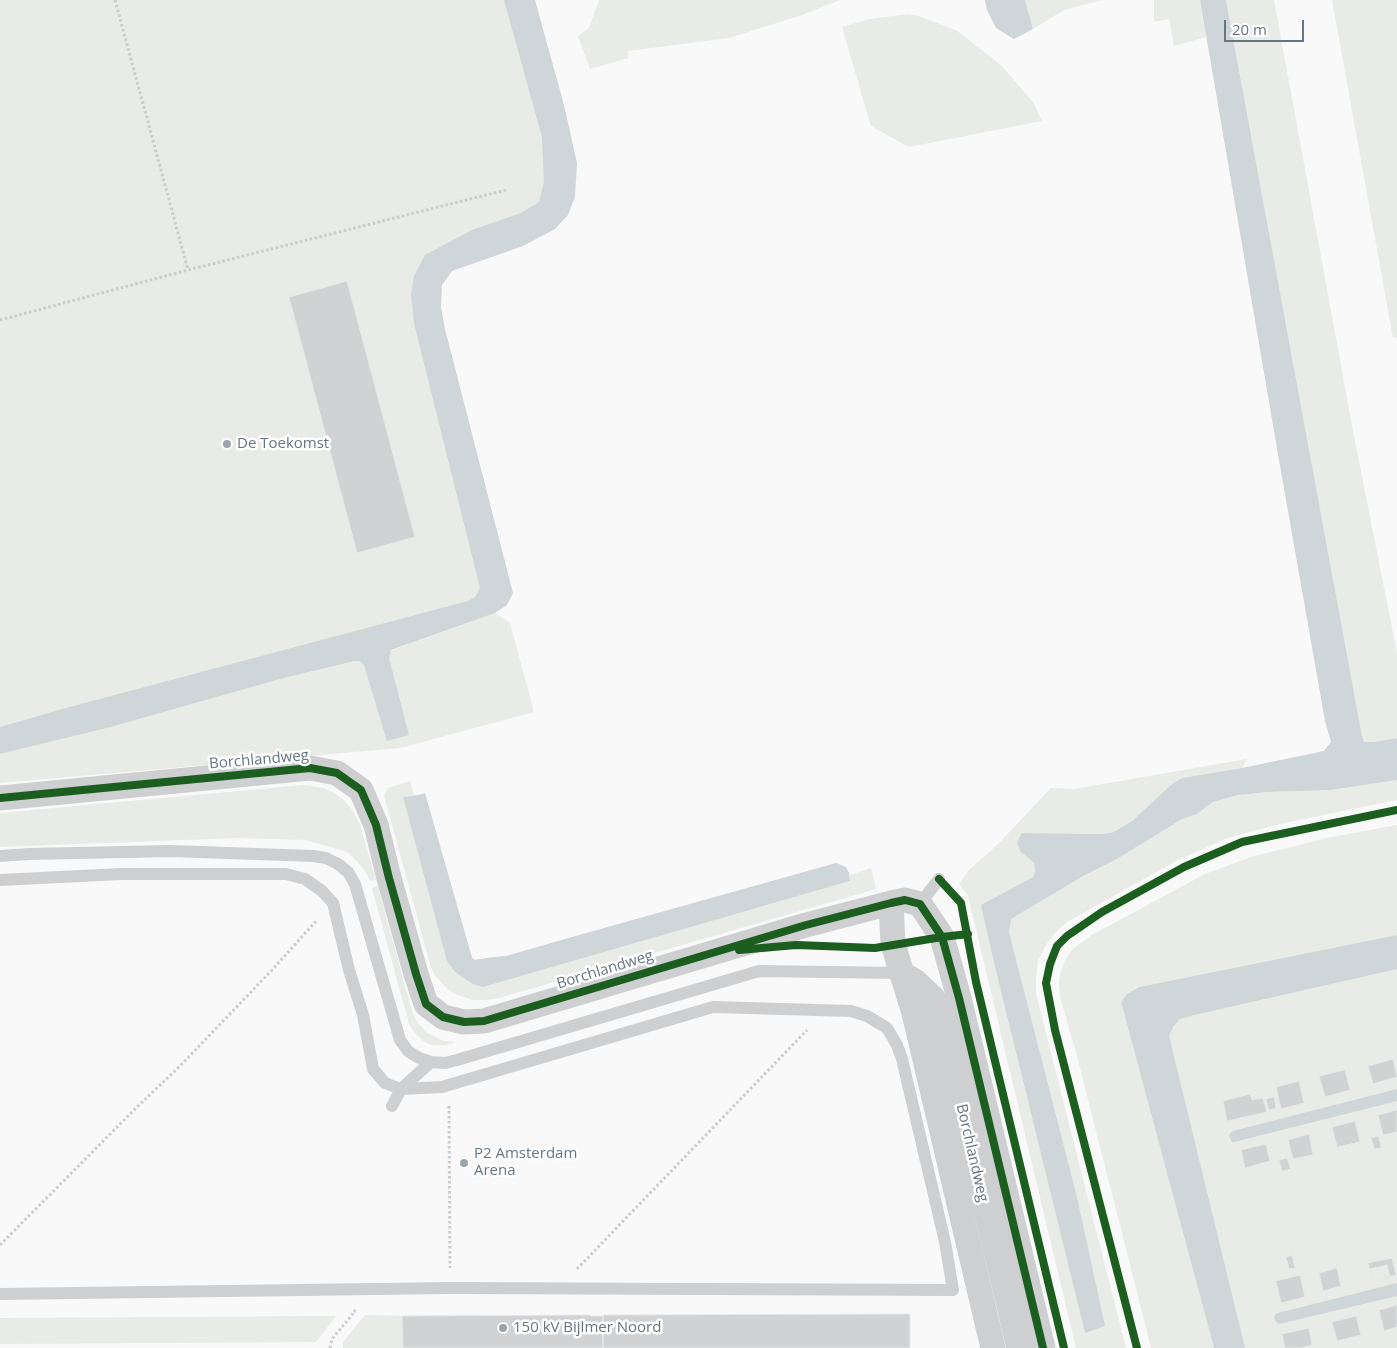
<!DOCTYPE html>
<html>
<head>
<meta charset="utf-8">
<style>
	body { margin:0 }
	#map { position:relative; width:1397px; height:1348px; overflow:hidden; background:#f9f9f9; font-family:"Open Sans",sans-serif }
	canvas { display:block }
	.scale { position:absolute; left:1224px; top:20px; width:80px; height:22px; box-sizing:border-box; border:2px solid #657683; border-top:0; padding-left:6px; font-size:15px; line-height:18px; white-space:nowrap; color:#657683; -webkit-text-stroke:4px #fff; paint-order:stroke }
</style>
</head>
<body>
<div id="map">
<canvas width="1397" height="1348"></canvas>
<div class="scale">20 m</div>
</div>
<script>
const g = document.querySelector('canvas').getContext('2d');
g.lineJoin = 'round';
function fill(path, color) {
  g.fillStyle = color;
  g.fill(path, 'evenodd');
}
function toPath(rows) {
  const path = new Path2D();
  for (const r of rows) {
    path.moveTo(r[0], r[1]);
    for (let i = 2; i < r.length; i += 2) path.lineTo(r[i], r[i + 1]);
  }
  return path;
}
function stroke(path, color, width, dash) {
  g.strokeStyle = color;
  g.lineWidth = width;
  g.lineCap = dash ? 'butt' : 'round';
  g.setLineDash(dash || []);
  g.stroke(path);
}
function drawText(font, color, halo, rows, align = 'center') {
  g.font = font + ' "Open Sans",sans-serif';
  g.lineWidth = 5;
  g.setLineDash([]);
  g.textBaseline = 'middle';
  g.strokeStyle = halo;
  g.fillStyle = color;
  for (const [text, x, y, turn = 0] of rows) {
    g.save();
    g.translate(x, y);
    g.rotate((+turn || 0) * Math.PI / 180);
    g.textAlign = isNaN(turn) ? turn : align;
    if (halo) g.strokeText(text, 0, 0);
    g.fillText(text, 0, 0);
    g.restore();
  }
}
fill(toPath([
	[0,0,520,0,554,125,546,212,423,268,489,587,474,607,0,734],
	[599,0,840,0,802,15,729,38,628,51,628,58,590,69,578,36,589,28],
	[1025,0,1102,0,1064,10,1033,29],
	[1154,0,1200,0,1206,37,1174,46,1169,19,1154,22],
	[1226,0,1274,0,1353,431,1397,653,1397,738,1374,742,1363,742,1362,736],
	[1332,0,1397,0,1397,337,1393,338],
	[909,14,918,16,956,30,1001,65,1033,102,1042,121,909,147,871,126,842,27,870,19],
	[495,613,510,623,534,712,400,748,0,783,0,754,107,728,284,678,373,657],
	[1247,759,1242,768,1182,778,1172,784,1132,821,1114,832,1103,834,1023,833,1017,843,1020,851,1034,863,1035,870,1033,877,982,905,995,967,1085,1333,1076,1193,1009,932,1011,919,1085,875,1117,859,1182,819,1197,814,1213,802,1237,795,1268,792,1331,790,1397,780,1397,800,1289,822,1253,831,1225,839,1176,861,1067,922,1056,932,1046,945,1038,960,1036,979,1036,994,1126,1348,1076,1348,968,896,959,884,969,870,997,845,1051,788,1074,789],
	[410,781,414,795,403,797,483,987,850,881,850,875,871,868,876,889,499,998,487,1000,472,1000,455,994,447,989,434,974,430,964,384,795,388,788],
	[303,785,324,788,336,794,345,801,353,811,360,825,376,880,370,881,366,873,357,861,347,852,306,840,237,838,0,847,0,813],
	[1397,825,1397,935,1139,987,1127,994,1121,1002,1214,1348,1151,1348,1076,1052,1060,997,1059,985,1060,975,1065,960,1072,950,1090,936,1205,874,1254,856,1327,838],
	[378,886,412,1012,417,1022,427,1033,444,1041,455,1042,454,1043,444,1045,430,1045,422,1040,414,1032,409,1024,372,888],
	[1397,938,1397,1348,1232,1348,1150,1008],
	[365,1315,402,1316,403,1348,343,1348,343,1342],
	[336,1316,316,1342,0,1344,0,1318]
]), '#e8ebe6');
fill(toPath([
	[504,0,535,0,564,105,577,163,575,197,568,215,555,229,523,246,452,271,442,285,441,307,445,329,513,593,507,605,495,613,391,650,389,658,409,735,387,741,364,665,359,661,355,661,284,678,107,728,0,754,0,727,66,708,468,601,475,597,480,588,414,323,411,294,414,276,425,255,472,230,521,213,539,202,544,182,542,137],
	[985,0,1025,0,1033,29,1014,39,996,28,987,10],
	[1200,0,1226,0,1362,736,1364,742,1374,742,1397,738,1397,780,1331,790,1268,792,1238,795,1213,802,1197,814,1182,819,1117,859,1085,875,1011,919,1009,932,1076,1193,1105,1326,1085,1333,995,967,981,905,1033,877,1035,870,1034,863,1020,851,1017,842,1022,833,1103,834,1114,832,1132,821,1172,784,1182,778,1242,768,1324,751,1331,742,1325,721,1279,460],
	[425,793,473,961,477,965,479,966,502,959,506,956,565,939,836,863,846,867,849,873,850,881,483,987,473,984,455,972,447,961,403,797,418,795],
	[1397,935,1397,969,1194,1015,1180,1019,1173,1027,1169,1036,1245,1348,1214,1348,1121,1002,1127,994,1139,987],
	[1397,1089,1397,1101,1234,1142,1232,1142,1229,1136,1230,1133,1233,1131],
	[1397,1283,1397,1296,1279,1324,1277,1323,1274,1318,1275,1314,1278,1313]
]), '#ced6d9');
stroke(toPath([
	[467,959,473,964,503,960]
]), '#ced6d9', 8);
const building = toPath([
	[347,281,415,537,357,553,289,297,347,281],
	[1393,1059,1397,1077,1373,1084,1368,1066,1393,1059],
	[1345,1070,1350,1090,1325,1097,1319,1076,1345,1070],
	[1299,1081,1304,1103,1281,1109,1276,1087,1299,1081],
	[1250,1094,1252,1100,1263,1098,1267,1112,1227,1121,1223,1101,1250,1094],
	[1274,1097,1276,1108,1269,1110,1266,1099,1274,1097],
	[1397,1110,1397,1132,1383,1135,1378,1115,1397,1110],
	[1355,1121,1360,1142,1337,1147,1332,1127,1355,1121],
	[1309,1134,1313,1155,1293,1159,1288,1140,1309,1134],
	[1379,1136,1381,1148,1374,1149,1371,1138,1379,1136],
	[1266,1144,1270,1161,1245,1168,1241,1150,1266,1144],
	[1287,1158,1291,1169,1282,1171,1279,1160,1287,1158],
	[1292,1255,1295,1268,1289,1269,1286,1257,1292,1255],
	[1392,1258,1396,1275,1372,1281,1368,1263,1392,1258],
	[1387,1265,1390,1277,1372,1281,1370,1269,1387,1265],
	[1337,1268,1341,1286,1323,1291,1319,1273,1337,1268],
	[1300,1275,1305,1297,1281,1303,1276,1281,1300,1275],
	[1397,1305,1397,1327,1384,1331,1379,1310,1397,1305],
	[891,1314,910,1314,910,1348,603,1348,603,1315,891,1314],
	[590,1315,590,1316,603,1316,603,1348,403,1348,402,1316,590,1315],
	[1356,1316,1361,1335,1337,1341,1332,1322,1356,1316],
	[1309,1328,1312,1345,1301,1348,1285,1348,1282,1334,1309,1328]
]);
fill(building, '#d0d2d3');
stroke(building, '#e8e8e8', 1);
stroke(toPath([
	[115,0,188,270],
	[0,320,188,270,506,190],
	[449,1106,450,1268],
	[0,1245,136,1108,180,1066,272,970,317,920],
	[577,1269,807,1030],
	[330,1348,332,1339,352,1315,353,1311,356,1311]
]), '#cbcccd', 3, [2.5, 2.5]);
stroke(toPath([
	[0,856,29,854,171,851,313,856,326,858,338,864,348,872,355,884,400,1040,408,1051,419,1058,431,1062,445,1063,457,1060,759,971,901,973],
	[0,880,121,874,286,874,305,879,322,891,333,903,349,970,363,1015,373,1069,385,1083,401,1089,442,1087,713,1007,851,1011,867,1016,887,1028,897,1045,902,1059,945,1242,953,1290,451,1288,0,1294],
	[920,904,939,879],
	[392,1106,401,1089,431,1062]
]), '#cecfd0', 12);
stroke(toPath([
	[0,798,310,768,337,773,361,790,376,825,389,878,416,974,426,1004,443,1017,464,1022,484,1021,806,925,891,903,905,900,920,904,942,937,959,998,1043,1348],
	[891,903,893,944,914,1013,993,1348],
	[901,973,915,981,933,998,942,1024,1019,1348]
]), '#cecfd0', 25);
stroke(toPath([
	[0,798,310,768,337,773,361,790,376,825,389,878,416,974,426,1004,443,1017,464,1022,484,1021,806,925,891,903,905,900,920,904,942,937,959,998,1043,1348],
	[939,879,961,903,976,982,1064,1348],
	[739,950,796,945,875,948,942,937,968,934],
	[1137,1348,1055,1030,1046,983,1050,964,1057,946,1067,936,1102,912,1184,867,1242,842,1397,810]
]), '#1b5e20', 8);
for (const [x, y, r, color] of [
	[227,444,5,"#99a4ac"],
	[464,1163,5,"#99a4ac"],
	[503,1328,5,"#99a4ac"]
]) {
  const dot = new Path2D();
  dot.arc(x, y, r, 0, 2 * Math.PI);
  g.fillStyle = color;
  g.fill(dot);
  stroke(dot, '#fff', 2);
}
drawText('15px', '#657683', '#fff', [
	["De Toekomst",237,444],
	["P2 Amsterdam",474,1154],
	["Arena",474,1171],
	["150 kV Bijlmer Noord",513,1328]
], 'left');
drawText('15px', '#657683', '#fff', [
	["Borchlandweg",259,760,-5],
	["Borchlandweg",605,970,-17],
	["Borchlandweg",972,1153,77]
]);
</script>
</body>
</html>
